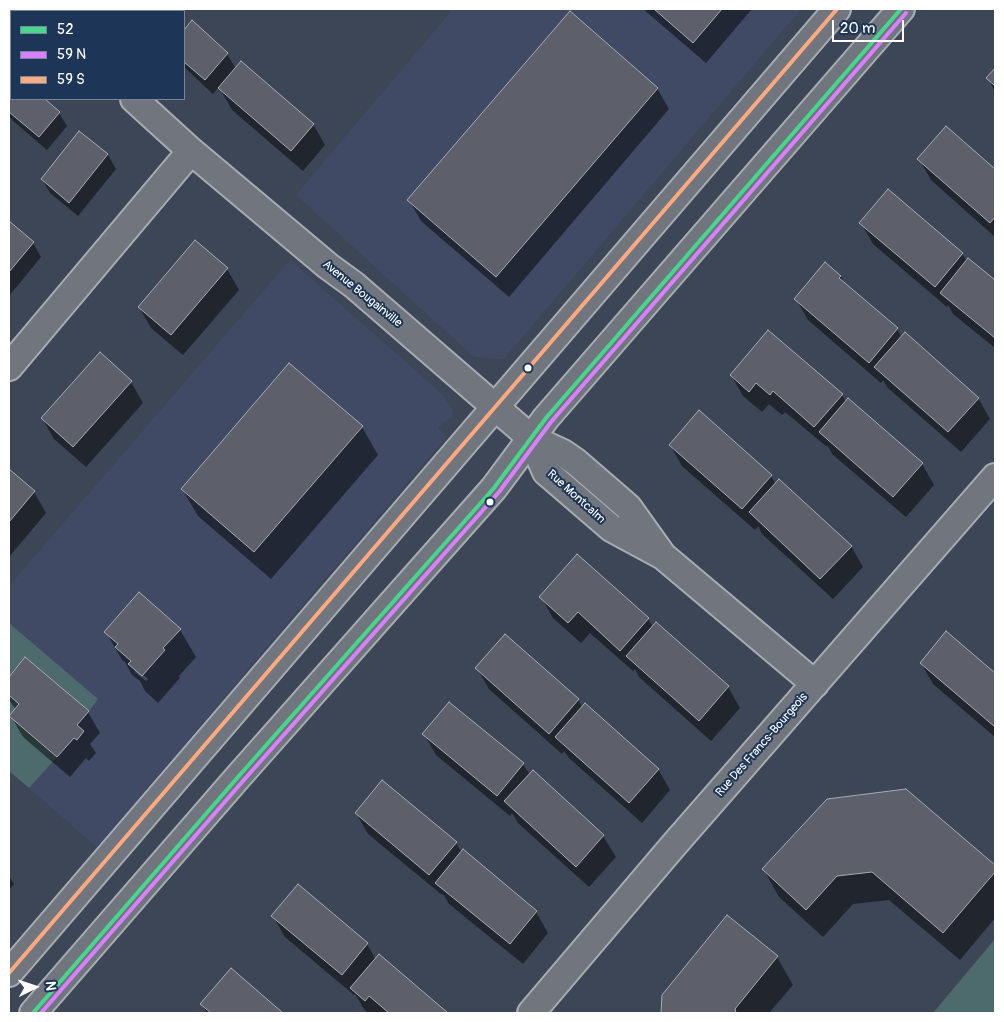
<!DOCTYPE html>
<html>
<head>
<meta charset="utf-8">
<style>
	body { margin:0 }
	#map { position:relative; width:1004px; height:1022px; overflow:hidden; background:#3c4656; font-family:Pangolin,sans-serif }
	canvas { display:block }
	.frame { position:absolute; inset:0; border:10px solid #fff; pointer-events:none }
	.legend { position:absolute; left:10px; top:10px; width:175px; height:90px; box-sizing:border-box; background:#1d3557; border:1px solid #77869a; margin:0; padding:6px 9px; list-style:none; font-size:15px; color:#fff }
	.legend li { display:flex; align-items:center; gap:10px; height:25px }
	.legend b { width:25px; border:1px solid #77869a }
	.north { position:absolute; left:10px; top:962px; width:50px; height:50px; -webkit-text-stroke:4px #1d3557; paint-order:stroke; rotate:86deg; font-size:14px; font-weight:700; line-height:20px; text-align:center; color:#fff }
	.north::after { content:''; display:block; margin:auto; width:18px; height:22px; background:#fff; clip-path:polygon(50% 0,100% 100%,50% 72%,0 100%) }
	.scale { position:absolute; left:832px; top:20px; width:72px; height:22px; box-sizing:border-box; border:2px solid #fff; border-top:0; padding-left:6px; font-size:15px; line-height:18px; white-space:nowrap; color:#fff; -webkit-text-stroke:4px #1d3557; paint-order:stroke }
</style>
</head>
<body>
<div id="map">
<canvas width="1004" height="1022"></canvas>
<div class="frame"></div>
<ul class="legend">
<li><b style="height:6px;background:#46d78d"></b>52</li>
<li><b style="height:6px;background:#d880ff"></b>59 N</li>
<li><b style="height:6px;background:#ffa980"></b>59 S</li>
</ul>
<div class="north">N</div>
<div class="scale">20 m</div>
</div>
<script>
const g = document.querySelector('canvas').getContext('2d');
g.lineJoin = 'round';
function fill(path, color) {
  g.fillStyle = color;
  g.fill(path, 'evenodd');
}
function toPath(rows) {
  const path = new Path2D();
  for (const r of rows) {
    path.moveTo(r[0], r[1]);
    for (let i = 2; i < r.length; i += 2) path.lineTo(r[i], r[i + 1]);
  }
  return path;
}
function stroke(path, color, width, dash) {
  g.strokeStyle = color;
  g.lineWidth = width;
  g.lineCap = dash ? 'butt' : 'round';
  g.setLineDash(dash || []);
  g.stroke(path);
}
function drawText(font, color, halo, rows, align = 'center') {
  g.font = font + ' Pangolin,sans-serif';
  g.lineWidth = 4;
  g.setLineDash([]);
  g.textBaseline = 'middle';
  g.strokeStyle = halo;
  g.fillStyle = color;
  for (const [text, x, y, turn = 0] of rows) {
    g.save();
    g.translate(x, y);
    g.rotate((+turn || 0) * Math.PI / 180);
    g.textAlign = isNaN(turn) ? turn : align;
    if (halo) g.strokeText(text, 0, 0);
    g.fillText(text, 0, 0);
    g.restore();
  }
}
fill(toPath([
	[453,9,801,9,504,359,474,357,296,195],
	[290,260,442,394,453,410,453,417,441,424,438,428,446,435,445,439,272,641,98,848,9,771,9,586]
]), '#404a64');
fill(toPath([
	[9,623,98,699,89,711,25,657,9,676],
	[9,695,19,704,9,716,57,757,29,788,9,771],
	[995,939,995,1013,933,1013]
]), '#4d6a6c');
fill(toPath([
	[128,9,174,9,176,11,129,11],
	[643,9,752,9,706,63],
	[192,22,227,54,236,69,313,124,325,145,303,171,232,110,219,87,213,94,184,67,184,31],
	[995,70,995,92,988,78],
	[9,72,11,77,11,91,9,94],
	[657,88,669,109,509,297,421,221,409,200],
	[11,97,11,99,43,99,59,113,67,126,47,150,12,120,9,115,9,100],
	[946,127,995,171,995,237,931,180,919,159],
	[80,133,108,155,116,169,78,216,50,193,42,179],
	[9,223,33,243,41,257,9,296],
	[861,223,962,254,967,261,968,259,995,282,995,348,953,314,948,305,947,307,873,244],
	[825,264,841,277,845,285,897,329,902,338,978,398,990,419,961,452,888,388,883,380,881,383,808,320,796,299],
	[227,269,239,290,183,355,151,328,139,307],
	[731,375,842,395,846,402,922,464,934,485,906,517,832,454,828,446,827,447,785,412,782,415,769,404,762,412,743,396],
	[131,382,143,403,86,467,54,439,42,418],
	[362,427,378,455,271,579,198,516,182,489],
	[670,445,771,476,776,485,851,546,863,567,833,599,762,534,758,526,755,530,682,466],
	[9,471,34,492,46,513,9,557],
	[541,597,648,619,653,627,656,623,728,687,740,708,711,741,639,677,635,669,633,671,590,633,581,643,553,618],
	[180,630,196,657,179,676,180,678,158,703,145,691,140,681,132,675,125,662,122,660,106,632],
	[135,668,148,679,146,681,135,672],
	[946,633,995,675,995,737,933,684,921,663],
	[506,636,578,700,583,708,658,769,670,790,642,823,569,758,564,751,562,754,489,689,477,668],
	[25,659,88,712,100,733,90,744,96,753,89,761,86,758,70,777,23,737,11,716,16,710,9,700,9,678],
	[424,734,523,764,530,775,533,772,603,836,616,857,589,887,518,823,512,813,510,816,436,755],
	[906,790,995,866,995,918,960,960,889,900,853,904,823,937,779,897,764,870],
	[356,813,456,843,462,853,463,851,536,912,548,933,523,964,449,904,443,894,442,895,368,834],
	[9,876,14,884,9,890],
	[273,916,367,944,376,960,379,956,447,1013,368,1013,364,1009,355,994,354,995,285,937],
	[777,957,793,985,769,1013,662,1013,663,995],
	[231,969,282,1013,207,1013,201,1004]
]), '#0007');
const building = toPath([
	[130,9,175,9,172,11,133,11,130,9],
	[654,9,722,9,693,43,654,9],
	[570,11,658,88,496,277,407,200,570,11],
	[192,20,228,53,205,80,184,62,184,30,192,20],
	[241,61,314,124,291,151,218,88,241,61],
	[995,68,995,86,986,78,995,68],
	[11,95,11,99,45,99,60,112,39,137,9,112,9,98,11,95],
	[946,126,995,169,995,217,990,223,917,159,946,126],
	[79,131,108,154,69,203,41,179,79,131],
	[888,189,963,253,935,287,859,223,888,189],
	[9,221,34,242,9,272,9,221],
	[195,240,228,268,171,335,138,307,195,240],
	[968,258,995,280,995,338,940,293,968,258],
	[825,262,841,276,839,278,898,328,869,363,794,299,825,262],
	[768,330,843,394,814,427,773,391,770,395,756,383,749,392,730,375,768,330],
	[905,332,979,398,948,432,874,367,905,332],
	[100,352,132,381,73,447,41,418,100,352],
	[289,363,363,426,254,552,181,489,289,363],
	[848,398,923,463,893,497,819,432,848,398],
	[699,410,772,475,742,509,669,445,699,410],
	[9,469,35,491,9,522,9,469],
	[779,479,852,546,820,579,749,512,779,479],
	[577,554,649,618,620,651,578,612,568,623,539,597,577,554],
	[139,592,181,629,163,648,165,650,142,676,128,664,131,661,115,647,118,644,104,632,139,592],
	[656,622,729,686,699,721,626,656,656,622],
	[946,631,995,673,995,727,920,663,946,631],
	[505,634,579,699,549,734,475,668,505,634],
	[25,657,89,711,77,725,84,731,77,740,74,738,57,757,9,716,19,704,9,695,9,677,25,657],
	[449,702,524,763,497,796,422,734,449,702],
	[585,703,659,769,629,803,555,737,585,703],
	[533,770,604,835,576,867,504,801,533,770],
	[382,780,457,842,429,875,355,813,382,780],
	[906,789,995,865,995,872,943,933,872,872,837,876,806,910,762,869,827,799,906,789],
	[463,849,537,911,510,944,435,883,463,849],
	[298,884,368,943,342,975,271,916,298,884],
	[727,915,778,956,735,1009,736,1013,661,1013,662,995,727,915],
	[379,954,448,1013,389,1013,369,996,365,1001,350,988,379,954],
	[231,968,283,1013,211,1013,200,1004,231,968]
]);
fill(building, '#5d606b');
stroke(building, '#a7acb3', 1);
const minor = toPath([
	[37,9,39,11],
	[134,99,191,151,328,266,354,285,531,438,563,453,576,462,628,507,663,556],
	[9,367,191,151],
	[531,438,546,472,611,528,663,556,815,684],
	[9,973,837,9],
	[33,1013,238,777,494,488,546,418,901,9],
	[531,1013,673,846,995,477]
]);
stroke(minor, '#a7acb3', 30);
stroke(minor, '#70757e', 26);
stroke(toPath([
	[33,1013,238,777,494,488,546,418,901,9]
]), '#46d78d', 4);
stroke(toPath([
	[41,1013,243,781,499,492,551,422,906,13]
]), '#d880ff', 4);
stroke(toPath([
	[9,973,837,9]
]), '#ffa980', 4);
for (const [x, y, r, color] of [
	[528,368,4.5,"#fff"],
	[490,502,4.5,"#fff"]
]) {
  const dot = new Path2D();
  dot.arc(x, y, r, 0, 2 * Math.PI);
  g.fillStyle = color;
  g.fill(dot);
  stroke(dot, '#1d3557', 2);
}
drawText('12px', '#fff', '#1d3557', [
	["Avenue Bougainville",362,294,39],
	["Rue Montcalm",576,497,42],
	["Rue Des Francs-Bourgeois",762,745,-49]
]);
</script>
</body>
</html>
